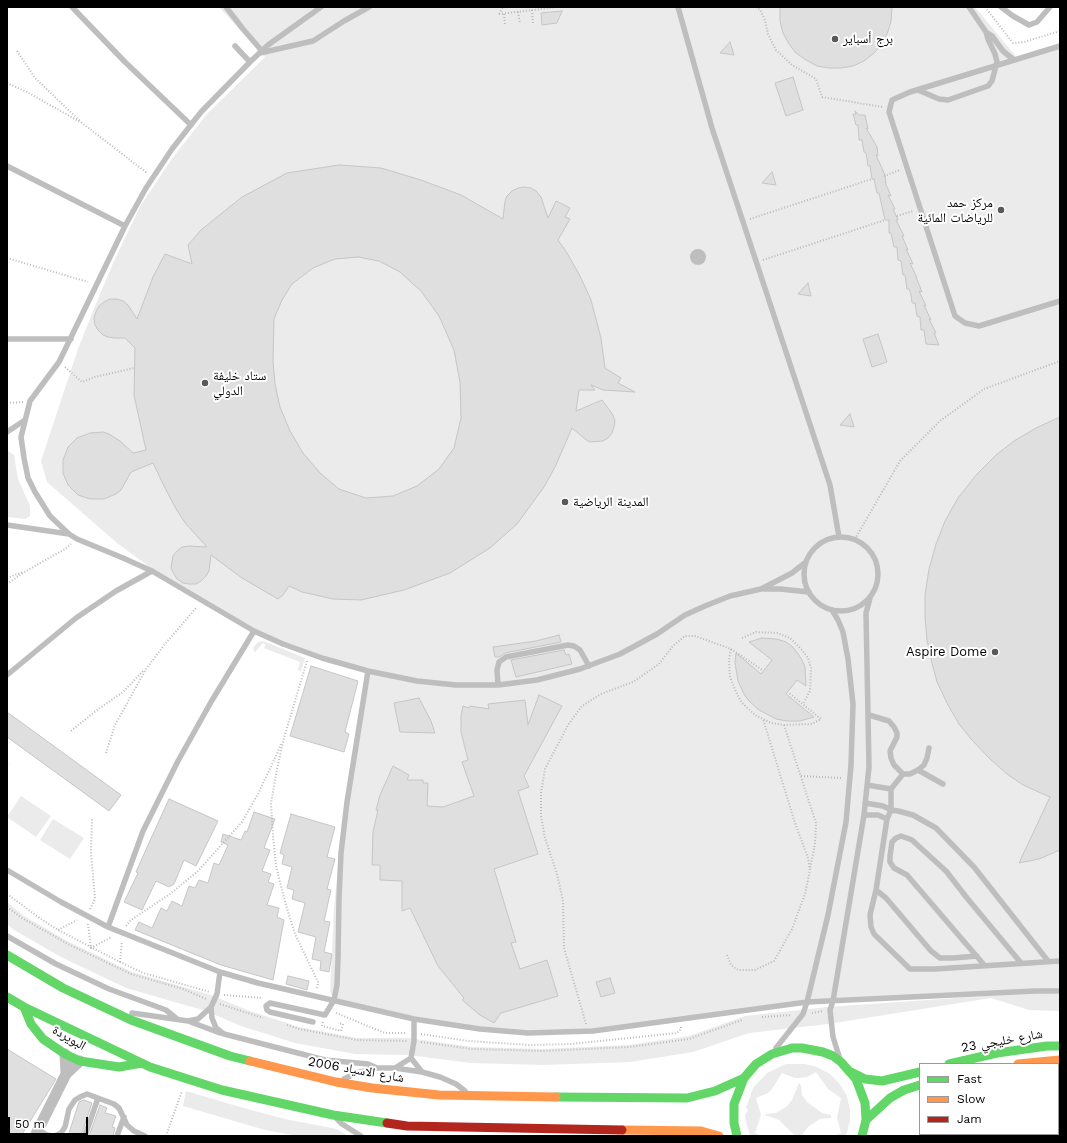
<!DOCTYPE html>
<html>
<head>
<meta charset="utf-8">
<style>
	body { margin:0 }
	#map { position:relative; width:1067px; height:1143px; overflow:hidden; background:#fff; font-family:"Work Sans",sans-serif }
	canvas { display:block }
	.frame { position:absolute; inset:0; border:8px solid #000; pointer-events:none }
	.legend { position:absolute; left:919px; top:1063px; width:140px; height:72px; box-sizing:border-box; background:#fff; border:1px solid #999; margin:0; padding:5px 7px; list-style:none; font-size:12px; color:#000 }
	.legend li { display:flex; align-items:center; gap:8px; height:20px }
	.legend b { width:20px; border:1px solid #999 }
	.scale { position:absolute; left:8px; top:1117px; width:80px; height:18px; box-sizing:border-box; border:2px solid #000; border-top:0; padding-left:5px; font-size:12px; line-height:14px; white-space:nowrap; color:#000; -webkit-text-stroke:3px #fff; paint-order:stroke }
</style>
</head>
<body>
<div id="map">
<canvas width="1067" height="1143"></canvas>
<div class="frame"></div>
<ul class="legend">
<li><b style="height:5px;background:#63d668"></b>Fast</li>
<li><b style="height:5px;background:#ff974d"></b>Slow</li>
<li><b style="height:5px;background:#b3261e"></b>Jam</li>
</ul>
<div class="scale">50 m</div>
</div>
<script>
const g = document.querySelector('canvas').getContext('2d');
g.lineJoin = 'round';
function fill(path, color) {
  g.fillStyle = color;
  g.fill(path, 'evenodd');
}
function toPath(rows) {
  const path = new Path2D();
  for (const r of rows) {
    if (r.length === 3) {
      path.moveTo(r[0] + r[2], r[1]);
      path.arc(r[0], r[1], r[2], 0, 2 * Math.PI);
      continue;
    }
    path.moveTo(r[0], r[1]);
    for (let i = 2; i < r.length; i += 2) path.lineTo(r[i], r[i + 1]);
  }
  return path;
}
function stroke(path, color, width, dash) {
  g.strokeStyle = color;
  g.lineWidth = width;
  g.lineCap = dash ? 'butt' : 'round';
  g.setLineDash(dash || []);
  g.stroke(path);
}
function drawText(font, color, halo, rows, align = 'center') {
  g.font = font + ' "Work Sans","Noto Naskh Arabic",sans-serif';
  g.lineWidth = 4;
  g.setLineDash([]);
  g.textBaseline = 'middle';
  g.strokeStyle = halo;
  g.fillStyle = color;
  for (const [text, x, y, turn = 0] of rows) {
    g.save();
    g.translate(x, y);
    g.rotate((+turn || 0) * Math.PI / 180);
    g.textAlign = isNaN(turn) ? turn : align;
    if (halo) g.strokeText(text, 0, 0);
    g.fillText(text, 0, 0);
    g.restore();
  }
}
fill(toPath([
	[219,7,975,7,1018,59,1060,46,1060,991,807,1002,593,1031,528,1033,414,1019,334,1000,330,991,334,909,340,846,371,670,273,640,170,582,117,543,47,482,41,461,78,349,95,306,114,261,141,205,171,160,207,114,265,57],
	[7,450,14,455,18,479,30,506,30,516,26,519,7,517],
	[263,641,305,658,301,671,298,670,300,662,264,648,266,645,263,643,255,652,254,651,253,648,255,645,258,642],
	[21,796,51,816,36,837,7,817],
	[53,819,84,838,70,859,40,840],
	[7,902,24,916,69,942,132,972,211,995,247,1010,299,1027,357,1038,409,1038,472,1047,543,1049,629,1045,689,1036,745,1016,827,1007,1029,993,1060,994,1060,1011,1029,1010,991,998,828,1024,749,1033,693,1052,630,1062,543,1065,471,1063,408,1055,355,1054,295,1043,241,1026,206,1011,126,988,61,957,14,930,7,924],
	[786,1064,805,1064,817,1067,830,1074,839,1083,847,1096,850,1110,850,1120,846,1136,834,1136,841,1133,837,1118,841,1098,828,1089,816,1072,807,1077,799,1078,795,1078,782,1073,772,1089,768,1093,756,1098,761,1115,755,1133,762,1136,750,1136,746,1122,745,1115,748,1110,746,1107,747,1105,753,1088,767,1073],
	[799,1083,801,1085,802,1095,807,1102,822,1113,831,1115,831,1118,820,1119,808,1127,801,1136,795,1136,779,1120,765,1115,766,1114,776,1113,787,1106,792,1100],
	[186,1091,240,1107,285,1119,337,1129,348,1136,298,1136,265,1130,183,1106]
]), '#ebebeb');
fill(toPath([
	[698,257,8]
]), '#bebebe');
const building = toPath([
	[780,7,892,7,891,22,887,34,882,44,874,53,864,61,853,66,841,68,829,68,817,66,806,60,796,53,789,44,783,33,780,21,780,7],
	[562,11,557,23,542,25,541,13,562,11],
	[730,42,734,55,720,53,730,42],
	[793,77,803,110,786,116,775,83,793,77],
	[855,111,859,115,865,115,868,129,866,128,877,147,878,156,876,155,885,175,886,183,885,182,891,196,888,195,895,209,893,209,898,220,896,220,904,236,902,236,908,250,906,249,913,264,910,263,917,278,916,277,922,292,919,291,926,306,924,305,931,320,929,319,936,333,934,333,939,345,926,344,924,330,921,330,920,317,917,316,915,303,912,303,911,294,909,289,907,289,905,275,903,275,901,261,898,260,897,247,894,247,891,233,889,233,889,220,885,220,879,193,877,193,874,179,872,179,870,166,868,166,866,153,864,152,862,140,859,140,858,125,856,125,853,114,856,114,855,111],
	[339,165,381,168,421,180,461,195,503,219,505,201,507,196,512,191,518,188,524,187,531,188,536,191,541,197,548,218,556,201,570,208,565,217,570,219,558,240,567,253,580,276,591,300,601,338,605,368,621,378,618,383,635,392,603,390,591,385,595,390,579,390,576,411,602,400,613,415,615,421,614,427,612,433,608,438,603,441,590,442,585,439,572,428,555,467,544,487,517,524,490,548,450,573,404,590,361,600,333,599,302,592,289,586,283,595,278,599,242,578,211,555,209,571,206,576,201,581,196,584,189,584,183,583,177,579,174,574,171,568,173,556,177,551,182,547,189,546,207,547,186,524,176,509,163,484,153,463,131,472,121,490,116,494,104,499,90,499,78,495,68,485,63,473,63,460,68,447,77,438,90,433,103,432,109,434,120,441,133,453,146,450,134,395,135,348,125,338,115,338,108,337,103,335,98,330,95,325,94,318,96,312,99,306,104,302,110,299,117,299,123,301,128,305,137,319,153,277,165,254,192,264,188,245,201,230,242,197,287,173,339,165],
	[358,257,379,261,400,272,421,291,439,316,454,350,460,382,461,418,454,448,439,469,417,486,393,496,366,498,339,489,320,473,303,453,290,431,280,407,275,384,273,362,274,319,282,300,292,284,313,268,335,259,358,257],
	[772,172,776,185,762,183,772,172],
	[808,283,811,296,798,294,808,283],
	[878,334,887,362,872,367,863,339,878,334],
	[850,414,854,427,840,425,850,414],
	[1060,417,1060,850,1039,859,1019,863,1050,797,1023,785,1007,774,990,759,971,739,959,724,948,705,937,682,932,663,927,640,925,617,925,595,929,569,936,544,945,521,958,498,977,474,996,455,1014,441,1036,428,1060,417],
	[559,635,561,642,505,653,499,657,495,657,493,647,536,641,559,635],
	[762,638,777,639,786,642,793,647,801,658,805,667,806,686,797,680,786,694,814,717,800,721,787,721,776,719,759,710,749,701,744,694,738,681,735,663,736,653,761,674,772,660,749,642,762,638],
	[564,650,566,655,569,654,572,664,516,677,511,660,564,650],
	[311,666,358,681,345,732,349,734,344,752,290,736,311,666],
	[539,695,562,706,524,776,529,787,518,791,538,854,494,869,516,942,511,943,520,969,547,960,558,996,501,1013,494,1023,480,1015,462,1000,464,998,438,966,410,908,402,911,402,881,380,880,380,865,372,865,373,832,378,810,376,810,380,795,393,766,409,775,407,780,423,780,423,783,428,783,427,806,443,807,474,796,462,762,468,760,461,732,461,716,463,706,469,708,470,706,489,709,488,704,525,700,528,725,539,695],
	[419,698,431,721,435,733,400,732,394,703,419,698],
	[7,712,121,795,109,811,7,737,7,712],
	[169,799,218,821,196,866,184,860,174,884,169,887,156,881,142,910,124,902,138,873,136,872,148,845,169,799],
	[254,812,275,819,264,848,270,850,262,871,271,874,268,882,274,884,267,905,279,908,277,917,284,920,273,980,221,965,135,930,139,922,152,928,161,908,167,911,172,901,182,906,189,886,195,888,199,880,208,883,214,863,219,865,228,845,221,842,223,834,241,840,245,831,247,832,254,812],
	[291,814,335,827,327,857,335,859,327,889,331,890,324,921,330,922,324,952,332,954,329,972,320,970,321,961,312,959,316,937,298,932,305,903,292,899,294,890,287,888,292,867,282,864,284,855,280,853,291,814],
	[288,976,309,981,307,990,286,984,288,976],
	[610,978,615,993,601,997,596,982,610,978],
	[7,1049,56,1079,21,1136,7,1136,7,1049],
	[84,1100,92,1103,81,1136,68,1136,79,1102,84,1100],
	[100,1105,107,1108,105,1113,116,1116,112,1127,115,1128,113,1136,89,1136,100,1105]
]);
fill(building, '#dfdfdf');
stroke(building, '#c6c6c6', 1);
stroke(toPath([
	[756,7,760,10,765,20,768,34,776,50,792,65,816,79,822,97,883,107],
	[985,7,1013,43,1024,42,1060,31],
	[532,10,533,24],
	[518,12,520,24],
	[499,14,558,7],
	[499,14,503,7],
	[504,14,505,26],
	[17,51,35,78,80,121],
	[7,83,27,92,82,123,147,173],
	[884,176,900,170],
	[897,216,913,211],
	[750,219,872,179],
	[7,258,88,282],
	[763,260,885,220],
	[65,367,82,382,95,377,134,368],
	[7,403,23,402],
	[855,539,900,461,940,421,984,389,1060,361],
	[7,578,23,572],
	[7,584,26,571,65,549,71,544],
	[742,638,756,632,777,633,790,638,802,650,808,658,811,668,810,691,803,704],
	[731,649,755,665,762,670],
	[307,661,284,738,277,769,271,803,273,836,276,866,285,902,295,934,318,982,317,990],
	[784,725,816,823,815,844,810,869],
	[71,731,97,710,123,692,143,671],
	[106,753,115,725,146,669,165,644,197,607],
	[7,765,10,764],
	[801,776,842,778],
	[7,894,41,919,58,930,120,962,143,973,210,992],
	[7,907,22,918,68,944,131,974,183,989,206,999],
	[90,909,95,899,91,852,92,818],
	[88,924,91,948,112,937],
	[126,926,131,920,170,894,198,871,242,822,258,794,282,743],
	[58,930,77,920],
	[727,955,731,965,738,970,755,970,774,961,792,929,805,894,810,870,808,858,795,823,763,719],
	[120,962,122,941],
	[224,995,263,998],
	[220,1004,263,1018],
	[336,1013,385,1033,407,1033],
	[812,1013,823,1011],
	[762,1017,792,1015],
	[323,1022,322,1026,341,1031,343,1024,338,1023],
	[586,1024,564,948,563,901,557,874,545,838,541,816,541,793,545,769,568,725,582,706,601,694,633,682,659,664,673,646,685,636,695,636,731,649,729,660,730,677,736,692,742,703,755,715,771,723,784,725,812,724,821,719,789,693],
	[287,1025,299,1029,357,1040,407,1041],
	[421,1034,468,1041,530,1045,571,1044,677,1033,681,1029,681,1026],
	[421,1042,472,1049,543,1051,629,1047,689,1039,742,1020],
	[166,1136,182,1091]
]), '#b9b9b9', 2, [1, 2]);
stroke(toPath([
	[72,7,125,62,191,125],
	[226,7,243,29,262,51],
	[321,7,268,45,250,62,201,112,172,149,146,188,125,226,59,362,30,401,21,437,24,458,28,478,35,492,50,516,69,534,77,539,123,558,152,571,254,631,283,644,322,658,368,671,417,681,456,685,498,685,537,680,580,669,620,654,657,634,685,615,705,606,730,596,761,589,792,573,806,562],
	[678,7,712,128,830,485,839,537],
	[969,7,986,32,992,36,1003,51,1014,60],
	[1001,7,1013,16,1029,25,1037,22,1050,7],
	[235,46,250,62],
	[1060,46,910,92,892,100,889,112,955,316,965,323,979,326,1060,301],
	[260,53,313,41,344,21,369,7],
	[918,90,939,99,948,100,988,86,992,81,997,62,995,54,988,39,986,32],
	[7,166,125,226],
	[7,339,71,339],
	[7,432,25,420],
	[7,525,69,534],
	[841,574,37],
	[764,589,780,589,809,592],
	[7,675,76,618,116,591,152,571],
	[498,685,497,670,499,662,506,657,568,645,574,646,580,650,589,666],
	[869,715,889,721,894,727,897,733,897,737,890,751,891,758,894,765,903,774,910,774,918,770,924,765,927,758,929,748],
	[918,770,943,784],
	[891,789,903,774],
	[865,803,883,806,891,810,891,789,867,785],
	[864,815,878,815,887,819,876,890,870,915,871,927,874,934,910,969,935,969,1060,961],
	[887,819,891,810,898,811,913,815,936,828,974,867,1048,961],
	[7,870,61,902,108,927,220,972,258,983,414,1019,480,1029,528,1033,593,1031,807,1002,1035,991,1060,991],
	[876,890,886,898,931,951,940,958,953,958,977,956],
	[108,927,143,831,178,761,211,702,254,631],
	[7,936,56,964,109,989,166,1010,177,1019],
	[985,966,907,875,894,868,890,862,890,856,892,842,896,838,901,836,912,840,946,871,967,898,1021,963],
	[211,1007,212,1018,216,1028,224,1034,325,1060,368,1064,377,1068],
	[132,1013,188,1021,198,1019,211,1007,217,994,220,972],
	[188,1021,220,1033],
	[313,1022,270,1012,267,1010,266,1006,270,1003,325,1015,334,1000,337,985,338,959,339,899,341,853,347,802,368,671],
	[776,1048,803,1014,807,1002,828,915,846,822,851,765,853,704,848,659,843,632,838,620,832,610],
	[839,1056,833,1037,830,1010,833,1001,864,815,869,767,866,613,870,598],
	[411,1058,422,1072],
	[395,1068,411,1058,414,1041,414,1019],
	[344,1079,356,1073,377,1068,395,1068,422,1072,440,1077,456,1084,465,1091],
	[337,1119,342,1124,361,1136],
	[38,1130,47,1135,53,1136],
	[55,1136,61,1133,65,1127,69,1109,75,1100,80,1097,87,1094,114,1104,119,1108,127,1125,134,1131,145,1136],
	[85,1136,98,1098],
	[117,1136,124,1117]
]), '#bebebe', 5.5);
stroke(toPath([
	[65,1054,66,1074,80,1061],
	[35,1136,66,1074]
]), '#bebebe', 11);
stroke(toPath([
	[7,955,63,988,131,1020,230,1056,250,1061],
	[7,997,24,1007,150,1067,222,1090,333,1115,387,1123],
	[24,1007,31,1024,43,1039,65,1054,80,1061,119,1067,142,1063],
	[949,1064,997,1053,1047,1046,1060,1046],
	[851,1072,865,1079,882,1081,920,1072],
	[556,1097,687,1098,715,1091,744,1078],
	[866,1120,890,1098,904,1090,920,1085],
	[737,1136,734,1123,734,1104,744,1078,756,1064,772,1054,792,1048,802,1048,823,1052,833,1056,841,1062,856,1079,865,1103,866,1120,862,1136]
]), '#63d668', 9);
stroke(toPath([
	[250,1061,336,1082,372,1088,439,1095,556,1097],
	[1018,1064,1060,1060],
	[622,1130,701,1131,719,1136]
]), '#ff974d', 9);
stroke(toPath([
	[387,1123,407,1126,622,1130]
]), '#b3261e', 9);
for (const [x, y, r, color] of [
	[835,39,4,"#595959"],
	[1001,210,4,"#595959"],
	[205,383,4,"#595959"],
	[565,502,4,"#595959"],
	[995,652,4,"#595959"]
]) {
  const dot = new Path2D();
  dot.arc(x, y, r, 0, 2 * Math.PI);
  g.fillStyle = color;
  g.fill(dot);
  stroke(dot, '#fff', 1.5);
}
drawText('13px', '#000', '#fff', [
	["برج أسباير",843,39],
	["مركز حمد",993,203,"right"],
	["للرياضات المائية",993,218,"right"],
	["ستاد خليفة",213,376],
	["الدولي",213,391],
	["المدينة الرياضية",573,502],
	["Aspire Dome",987,652,"right"]
], 'left');
drawText('13px', '#000', '#fff', [
	["البويردة",69,1038,30],
	["شارع خليجي 23",1002,1041,-10],
	["شارع الاسياد 2006",356,1070,10]
]);
</script>
</body>
</html>
